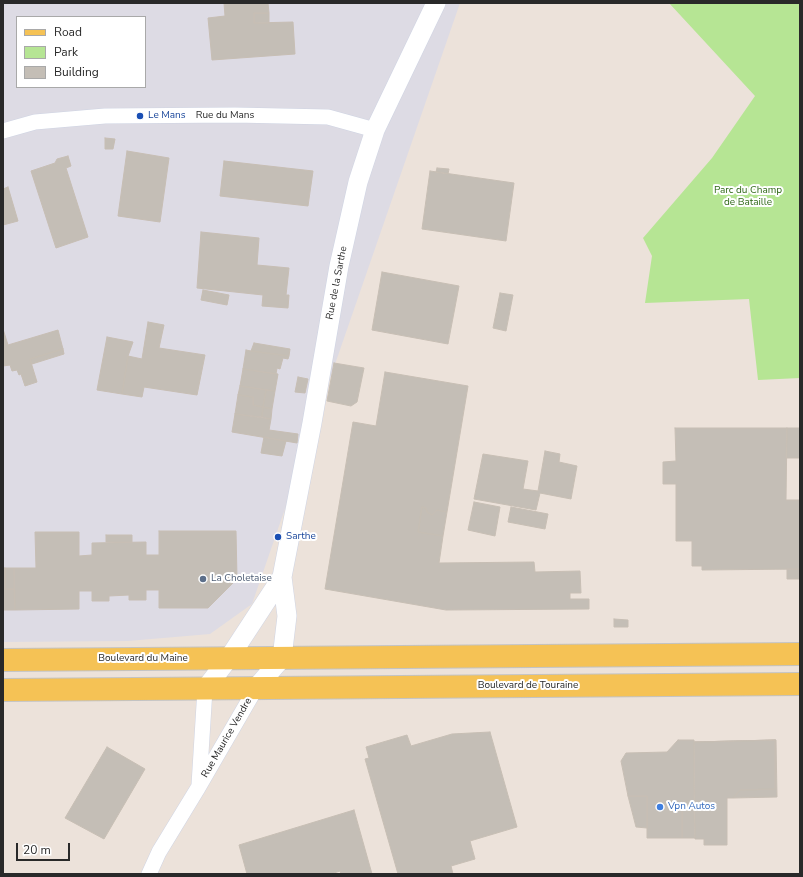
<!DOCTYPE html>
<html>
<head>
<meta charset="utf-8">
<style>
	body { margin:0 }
	#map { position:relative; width:803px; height:877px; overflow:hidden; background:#ece2da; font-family:"Nunito Sans",sans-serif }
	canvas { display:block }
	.frame { position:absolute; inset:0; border:4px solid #292929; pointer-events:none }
	.legend { position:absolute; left:16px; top:16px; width:130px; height:72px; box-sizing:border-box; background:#fff; border:1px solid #a9a9a9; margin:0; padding:5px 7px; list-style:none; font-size:12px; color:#292929 }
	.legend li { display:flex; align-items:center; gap:8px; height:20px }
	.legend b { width:20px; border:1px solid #a9a9a9 }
	.scale { position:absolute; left:16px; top:843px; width:54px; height:18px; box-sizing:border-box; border:2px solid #292929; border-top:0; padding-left:5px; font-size:12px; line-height:14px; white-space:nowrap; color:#292929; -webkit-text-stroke:3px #fff; paint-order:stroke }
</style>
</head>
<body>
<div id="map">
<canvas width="803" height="877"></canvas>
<div class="frame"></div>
<ul class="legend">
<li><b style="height:5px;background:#f5c255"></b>Road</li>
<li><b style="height:11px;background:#b6e594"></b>Park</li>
<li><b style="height:11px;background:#c4beb6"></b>Building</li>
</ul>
<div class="scale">20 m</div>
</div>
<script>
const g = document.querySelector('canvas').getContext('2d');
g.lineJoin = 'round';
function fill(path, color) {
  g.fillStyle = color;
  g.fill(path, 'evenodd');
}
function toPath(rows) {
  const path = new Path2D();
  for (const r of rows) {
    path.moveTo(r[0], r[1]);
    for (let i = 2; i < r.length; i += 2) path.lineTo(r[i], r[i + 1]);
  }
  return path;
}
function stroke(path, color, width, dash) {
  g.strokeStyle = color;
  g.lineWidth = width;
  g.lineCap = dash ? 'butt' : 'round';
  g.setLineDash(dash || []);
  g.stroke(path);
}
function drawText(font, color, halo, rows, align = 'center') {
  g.font = font + ' "Nunito Sans",sans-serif';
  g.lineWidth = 4;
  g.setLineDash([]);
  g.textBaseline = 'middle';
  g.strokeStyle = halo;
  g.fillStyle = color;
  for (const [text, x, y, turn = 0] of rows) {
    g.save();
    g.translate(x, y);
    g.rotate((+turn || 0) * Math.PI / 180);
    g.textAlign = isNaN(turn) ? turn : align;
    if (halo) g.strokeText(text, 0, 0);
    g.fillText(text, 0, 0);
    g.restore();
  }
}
fill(toPath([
	[3,3,460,3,252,604,210,634,128,641,3,642],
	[17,17,145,17,145,87,17,87]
]), '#dddbe4');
fill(toPath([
	[669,3,800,3,800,378,758,380,749,299,645,303,652,256,643,238,712,158,755,96]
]), '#b6e594');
const building = toPath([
	[224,3,268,3,269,13,254,13,254,23,293,22,295,54,212,60,208,18,225,16,224,3],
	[254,13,269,13,269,23,254,23,254,13],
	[105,138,115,139,113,149,105,149,105,138],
	[127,151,169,158,160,222,118,216,127,151],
	[68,156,71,166,66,168,88,237,56,248,31,171,55,163,57,159,68,156],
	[224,161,313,171,308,206,220,196,224,161],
	[437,168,449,169,448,174,436,172,437,168],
	[430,171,514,183,506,241,422,229,430,171],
	[8,187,18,221,3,225,3,189,8,187],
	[201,232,259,238,257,265,289,268,286,295,289,295,288,308,262,306,263,295,197,288,201,232],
	[382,272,459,286,448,344,372,330,382,272],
	[203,290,229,295,227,305,201,300,203,290],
	[500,293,513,295,506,331,493,328,500,293],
	[148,322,164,325,159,348,205,355,197,395,144,387,142,397,122,394,128,356,142,359,148,322],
	[3,329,8,345,58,330,63,349,30,359,37,382,25,386,21,374,19,375,17,370,12,371,10,365,3,366,3,329],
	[107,337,133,342,128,356,122,394,97,390,107,337],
	[254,343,290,349,289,356,251,351,254,343],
	[63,349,64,354,32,364,30,359,63,349],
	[246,350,251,351,289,356,288,359,283,358,280,369,277,368,276,374,243,369,246,350],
	[334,363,364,368,357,402,351,406,327,401,334,363],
	[243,369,278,374,275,391,240,386,243,369],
	[385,372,468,386,447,512,437,510,432,515,427,512,426,508,422,507,418,532,443,536,439,563,534,562,535,572,580,571,581,593,570,593,570,599,589,599,589,609,446,610,325,589,353,422,376,426,385,372],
	[298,377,308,379,305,393,295,392,298,377],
	[240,386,266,390,263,407,253,405,253,397,238,395,240,386],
	[266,390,275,391,272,409,263,407,266,390],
	[238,395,253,397,253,405,263,407,262,417,235,414,238,395],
	[263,407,272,409,271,419,262,417,263,407],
	[235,414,271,419,269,430,298,434,297,443,232,432,235,414],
	[675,428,787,428,786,500,800,500,800,569,702,570,702,566,692,566,692,541,676,541,676,484,663,484,663,462,676,461,675,428],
	[787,428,800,428,800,458,786,458,787,428],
	[264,437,286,441,282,456,261,453,264,437],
	[545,451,560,454,559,462,577,466,571,499,540,493,536,510,474,499,483,454,528,461,523,489,538,491,545,451],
	[474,502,500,507,495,536,468,530,474,502],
	[422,507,426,508,427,512,432,515,437,510,447,512,443,536,418,532,422,507],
	[511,507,548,514,545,529,508,522,511,507],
	[159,531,236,531,237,579,208,608,159,608,159,590,146,590,146,600,129,600,129,595,109,596,109,601,92,601,92,591,79,591,79,609,15,610,14,568,36,568,35,532,79,532,79,556,92,555,92,543,146,542,146,555,159,555,159,531],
	[106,535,132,535,132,542,106,542,106,535],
	[3,568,5,568,5,589,14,589,15,610,3,610,3,568],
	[5,568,14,568,14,589,5,589,5,568],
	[787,569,800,569,800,579,787,579,787,569],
	[614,619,628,620,628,627,614,627,614,619],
	[490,732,517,827,470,841,475,859,451,866,453,874,398,874,365,759,369,758,366,747,407,735,411,746,452,734,490,732],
	[678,740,694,740,694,809,682,810,682,838,647,838,647,796,628,796,621,761,626,753,667,752,678,740],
	[775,740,775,789,740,790,733,798,727,798,727,845,704,845,704,839,695,839,694,742,775,740],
	[775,740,694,742,776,740,777,797,733,798,740,790,775,789,775,740],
	[107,747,145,769,104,839,65,818,107,747],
	[628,796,647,796,647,828,636,827,628,796],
	[694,809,695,838,682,838,682,810,694,809],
	[354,810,372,874,341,874,340,871,331,874,247,874,239,845,354,810]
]);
fill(building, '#c4beb6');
stroke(building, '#c7beb4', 1);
const minor = toPath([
	[3,131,35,122,105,116,235,115,328,117,375,130],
	[199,785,205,689],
	[149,874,159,852,198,788,256,688]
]);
const tertiary = toPath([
	[256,688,282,658,287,616,282,577,312,423,339,266,358,182,375,130,436,3],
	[205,689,229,658,282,577]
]);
const primary = toPath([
	[3,660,800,654],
	[3,690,800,684]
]);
stroke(minor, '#cfd4e3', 16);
stroke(tertiary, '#cfd4e3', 20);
stroke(primary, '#c3c3c3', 24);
stroke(minor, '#fff', 15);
stroke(tertiary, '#fff', 19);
stroke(primary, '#f5c255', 22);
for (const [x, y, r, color] of [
	[140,116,4,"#1a4fb4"],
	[278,537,4,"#1a4fb4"],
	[203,579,4,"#5c6f8a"],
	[660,807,4,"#3f7fe0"]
]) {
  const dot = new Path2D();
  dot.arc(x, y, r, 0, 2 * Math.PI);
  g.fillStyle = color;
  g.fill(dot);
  stroke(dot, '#fff', 1.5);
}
drawText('10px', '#164399', '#fff', [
	["Le Mans",148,116],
	["Sarthe",286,537]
], 'left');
drawText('10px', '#292929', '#fff', [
	["Rue du Mans",225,116],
	["Rue de la Sarthe",337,283,-79],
	["Boulevard du Maine",143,659],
	["Boulevard de Touraine",528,686],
	["Rue Maurice Vendre",227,738,-60]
]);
drawText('10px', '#2f6817', '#fff', [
	["Parc du Champ",748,191],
	["de Bataille",748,203]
]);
drawText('10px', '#4e5e75', '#fff', [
	["La Choletaise",211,579]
], 'left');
drawText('10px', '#366cbe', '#fff', [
	["Vpn Autos",668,807]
], 'left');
</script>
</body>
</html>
